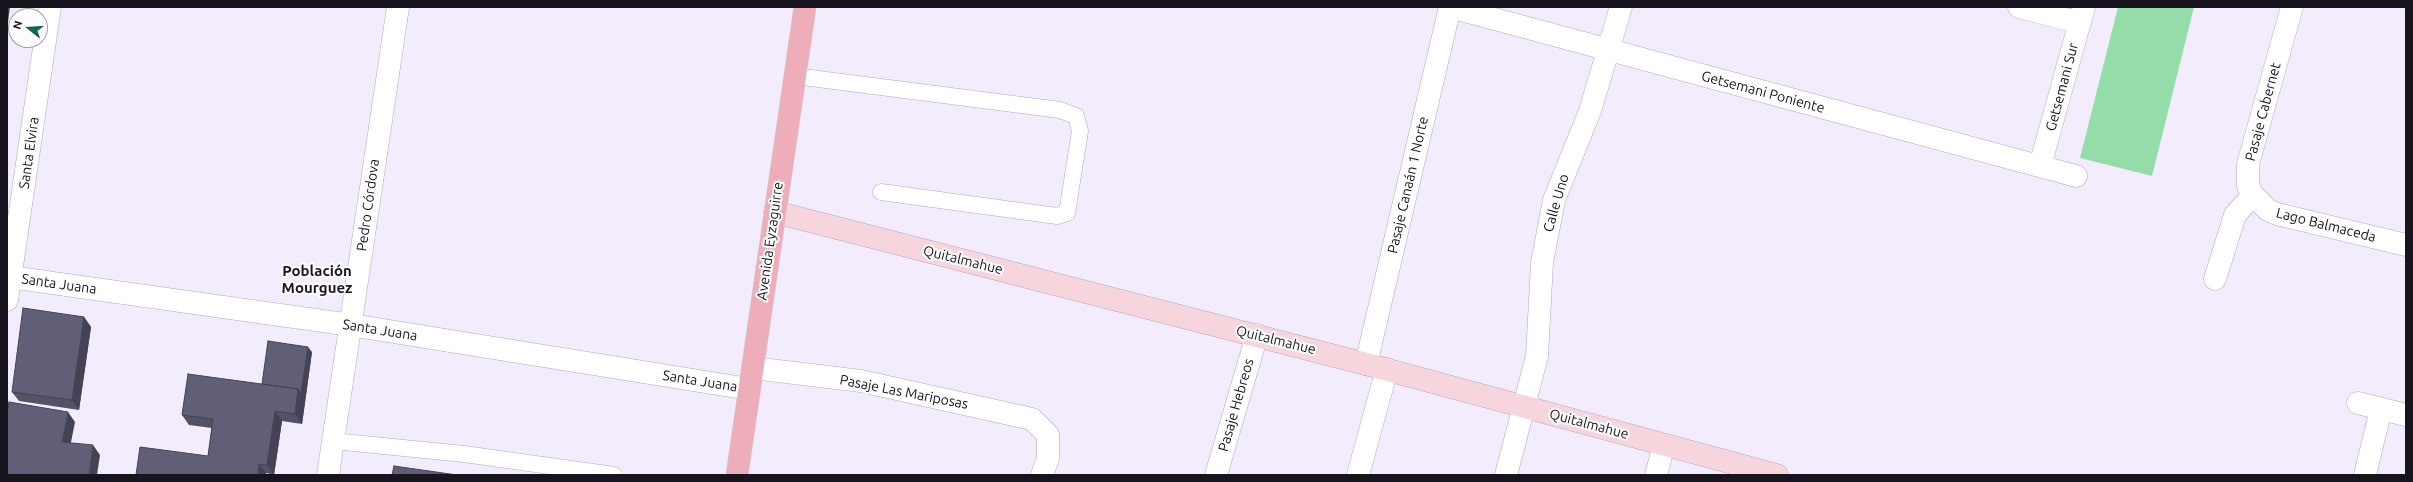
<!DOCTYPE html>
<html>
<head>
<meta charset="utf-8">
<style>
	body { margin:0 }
	#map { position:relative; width:2413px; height:482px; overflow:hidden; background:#f3ecfd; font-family:Ubuntu,sans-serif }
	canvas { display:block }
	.frame { position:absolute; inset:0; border:8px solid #18141e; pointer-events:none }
	.north { position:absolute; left:8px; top:8px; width:40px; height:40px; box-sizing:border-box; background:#fdfdfd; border:1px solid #a1a0a4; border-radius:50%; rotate:287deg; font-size:11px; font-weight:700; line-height:16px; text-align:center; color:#18141e }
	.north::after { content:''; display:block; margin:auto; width:14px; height:18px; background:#1b6357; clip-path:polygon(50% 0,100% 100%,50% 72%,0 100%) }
</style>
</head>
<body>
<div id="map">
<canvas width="2413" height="482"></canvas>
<div class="frame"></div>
<div class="north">N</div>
</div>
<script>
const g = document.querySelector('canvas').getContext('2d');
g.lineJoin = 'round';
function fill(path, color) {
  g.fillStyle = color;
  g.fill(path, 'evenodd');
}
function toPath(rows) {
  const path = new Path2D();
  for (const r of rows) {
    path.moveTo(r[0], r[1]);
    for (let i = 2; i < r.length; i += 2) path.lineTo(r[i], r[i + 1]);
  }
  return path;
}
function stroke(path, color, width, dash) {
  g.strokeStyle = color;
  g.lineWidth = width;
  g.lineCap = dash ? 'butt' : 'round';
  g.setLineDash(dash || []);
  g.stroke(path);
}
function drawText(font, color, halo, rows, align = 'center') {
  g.font = font + ' Ubuntu,sans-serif';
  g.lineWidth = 4;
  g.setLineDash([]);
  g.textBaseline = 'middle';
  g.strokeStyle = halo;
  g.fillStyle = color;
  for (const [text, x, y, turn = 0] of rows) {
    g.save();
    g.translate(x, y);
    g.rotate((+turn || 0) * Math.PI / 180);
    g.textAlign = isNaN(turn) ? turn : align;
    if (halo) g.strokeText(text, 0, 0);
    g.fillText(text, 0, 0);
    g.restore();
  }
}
fill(toPath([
	[2118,7,2194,7,2152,176,2080,158]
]), '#95dda8');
const lane = toPath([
	[795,76,1060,110,1076,116,1080,131,1067,213,1057,216,881,192],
	[333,441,464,454,614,475]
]);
const street = toPath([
	[2019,7,2080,23],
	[2292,7,2248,164,2248,186,2253,195,2268,210,2277,214,2406,245],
	[2040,166,2084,7],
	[10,277,351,325,749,389],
	[2215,279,2235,215,2253,195],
	[7,300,50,7],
	[1366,364,1450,7,2076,176],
	[753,368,861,381,1032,419,1048,435,1048,458,1042,475],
	[2358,403,2406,415],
	[328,475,398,7],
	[1216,475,1257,335],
	[1358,475,1387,369],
	[1506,475,1537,356,1542,263,1554,200,1590,111,1621,7],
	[1656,475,1664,445],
	[2365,475,2381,409]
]);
const secondary = toPath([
	[775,212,1366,364,1777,475]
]);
const primary = toPath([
	[737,475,805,7]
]);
stroke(lane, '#b2a7c2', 17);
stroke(street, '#b2a7c2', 23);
stroke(secondary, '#b2a7c2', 23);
stroke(primary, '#d5d5d6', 23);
stroke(lane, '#fff', 16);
stroke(street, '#fff', 22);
stroke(secondary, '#f6d6dc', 22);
stroke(primary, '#eeaeb9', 22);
fill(toPath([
	[84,317,91,327,79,410,19,401,12,392],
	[312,352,302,424,282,421,274,475,266,473,266,475,136,475,208,456,212,428,189,425,182,415,262,384]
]), '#535267');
fill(toPath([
	[7,7,10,7,7,30],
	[84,317,91,327,79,410,72,400],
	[308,347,312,352,302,424,295,414,298,389],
	[275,411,282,421,274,475,267,465],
	[68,412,75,422,69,452,62,442],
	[93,445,100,455,97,475,89,475],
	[259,464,266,473,266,475,258,475]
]), '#444254');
const building = toPath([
	[23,308,84,317,72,400,12,392,23,308],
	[268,341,308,347,301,394,298,389,262,384,268,341],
	[188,374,298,389,295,414,275,411,267,465,259,464,258,475,136,475,140,447,208,456,213,419,182,415,188,374],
	[9,402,68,412,62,442,93,445,89,475,7,475,7,413,9,402],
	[394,466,457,475,392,475,394,466]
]);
fill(building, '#615f78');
stroke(building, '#444254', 1);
drawText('14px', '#18141e', '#fdfdfd', [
	["Getsemani Sur",2062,87,-75],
	["Getsemani Poniente",1763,92,15],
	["Pasaje Cabernet",2263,112,-75],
	["Santa Elvira",29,153,-82],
	["Pasaje Canaán 1 Norte",1408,185,-77],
	["Calle Uno",1556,203,-74],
	["Pedro Córdova",368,205,-82],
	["Lago Balmaceda",2326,225,14],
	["Avenida Eyzaguirre",770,241,-82],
	["Quitalmahue",963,260,14],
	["Santa Juana",59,284,8],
	["Santa Juana",380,330,9],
	["Quitalmahue",1276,340,14],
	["Santa Juana",700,381,9],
	["Pasaje Las Mariposas",904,392,11],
	["Pasaje Hebreos",1236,405,-74],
	["Quitalmahue",1589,424,15]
]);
drawText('bold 15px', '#18141e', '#fdfdfd', [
	["Población",317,271],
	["Mourguez",317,288]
]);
</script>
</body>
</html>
